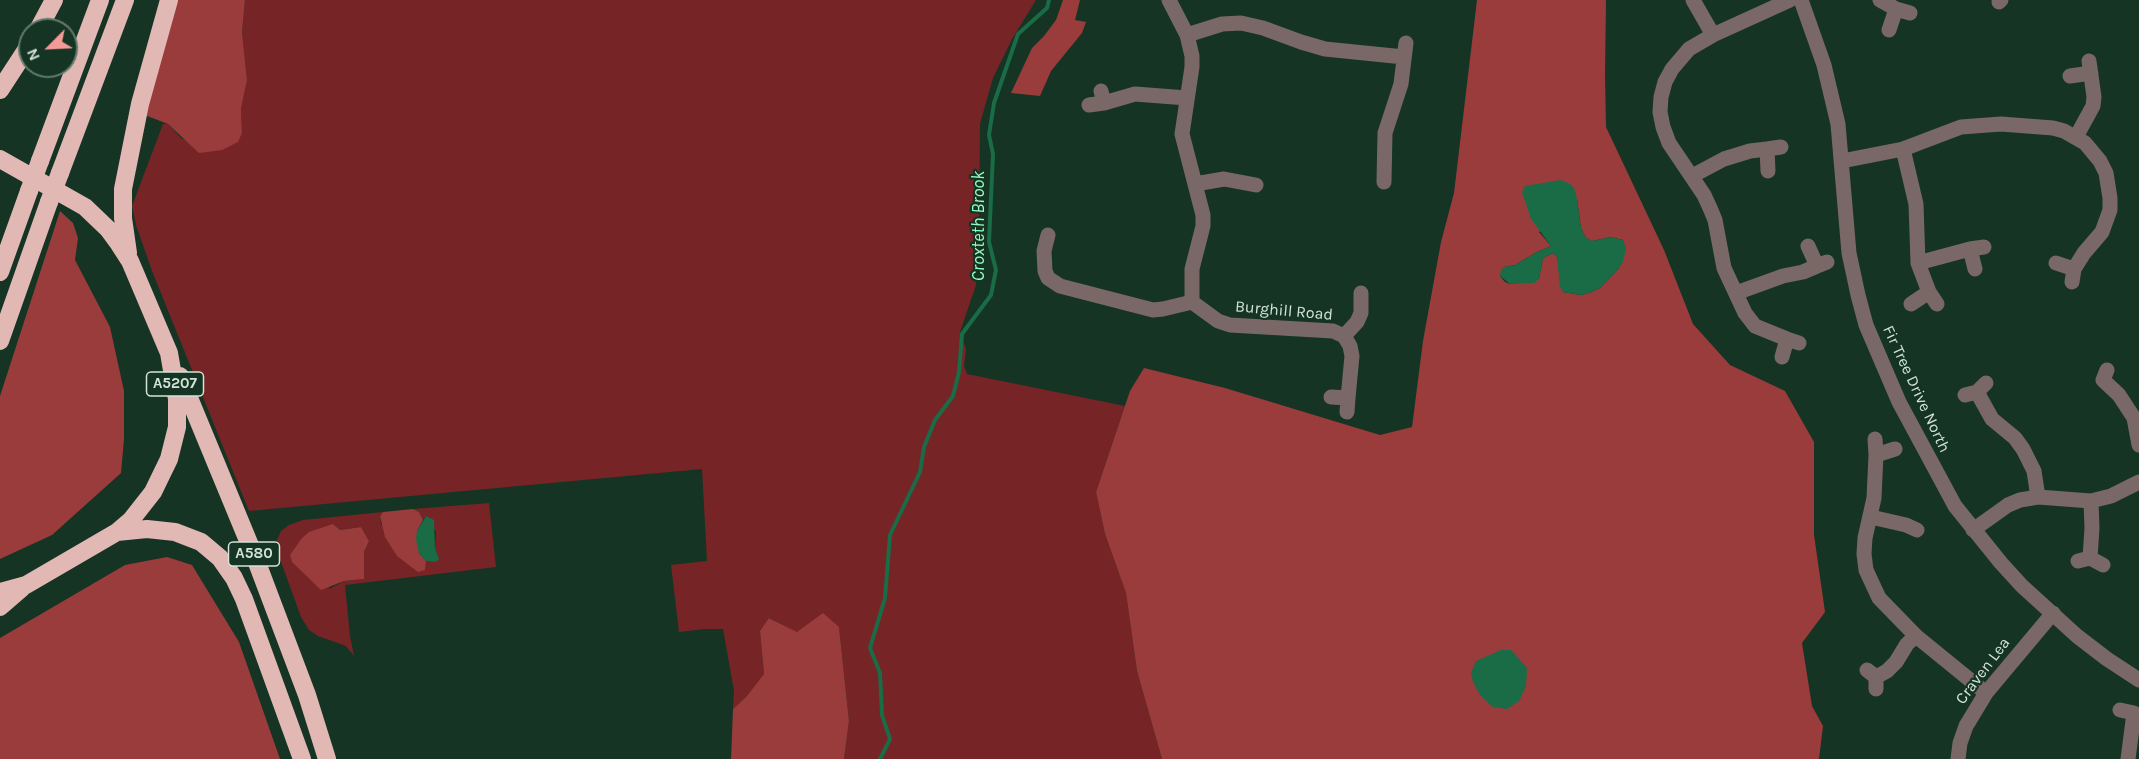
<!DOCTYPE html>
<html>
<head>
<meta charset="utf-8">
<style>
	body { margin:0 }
	#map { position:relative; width:2139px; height:759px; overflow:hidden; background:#153423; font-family:Karla,sans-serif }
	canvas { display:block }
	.north { position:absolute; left:18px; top:18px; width:60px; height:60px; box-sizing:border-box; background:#153423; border:2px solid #617a6b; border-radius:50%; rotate:246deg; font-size:16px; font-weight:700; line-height:24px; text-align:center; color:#d2e3d8 }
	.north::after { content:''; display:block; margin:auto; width:21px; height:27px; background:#f59b97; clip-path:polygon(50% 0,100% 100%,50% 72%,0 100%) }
</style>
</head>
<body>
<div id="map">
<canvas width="2139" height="759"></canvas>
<div class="north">N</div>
</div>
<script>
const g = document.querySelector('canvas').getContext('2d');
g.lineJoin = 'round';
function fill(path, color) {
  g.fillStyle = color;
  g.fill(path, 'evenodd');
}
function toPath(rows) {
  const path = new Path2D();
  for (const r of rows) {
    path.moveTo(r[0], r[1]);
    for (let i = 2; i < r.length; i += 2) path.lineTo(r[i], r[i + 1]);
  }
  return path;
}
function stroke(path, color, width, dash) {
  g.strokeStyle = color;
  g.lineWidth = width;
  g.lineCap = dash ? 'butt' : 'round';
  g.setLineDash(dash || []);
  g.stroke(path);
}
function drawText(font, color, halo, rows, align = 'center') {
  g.font = font + ' Karla,sans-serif';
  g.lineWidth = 4.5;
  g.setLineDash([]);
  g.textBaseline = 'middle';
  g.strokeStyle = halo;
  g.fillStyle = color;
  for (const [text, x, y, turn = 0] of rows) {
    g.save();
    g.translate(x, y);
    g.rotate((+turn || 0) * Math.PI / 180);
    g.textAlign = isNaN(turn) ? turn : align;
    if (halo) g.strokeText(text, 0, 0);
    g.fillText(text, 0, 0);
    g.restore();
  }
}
fill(toPath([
	[245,0,1036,0,1012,39,993,78,980,124,979,248,975,270,976,285,960,332,966,349,964,366,967,374,1125,406,1096,492,1105,534,1126,593,1137,671,1162,759,844,759,849,721,839,627,796,632,770,618,760,631,764,674,746,697,733,709,734,691,723,629,705,629,679,632,671,565,707,561,702,469,249,511,152,271,136,225,132,206,163,124,168,124,182,139,242,133,241,109,247,80,242,32],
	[489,503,496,567,345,585,350,636,354,656,346,646,318,636,309,630,301,617,276,548,277,540,281,531,289,525,303,520,383,512,380,516,381,524,425,570,426,561,436,562,439,559,435,548,436,532,426,516,423,520,419,512,413,509],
	[333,524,340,530,361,527,369,541,364,552,364,579,344,581,329,589]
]), '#772426');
fill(toPath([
	[176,0,245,0,242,32,247,80,241,109,242,133,238,142,222,150,199,153,168,124,142,114],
	[1063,0,1080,0,1075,20,1086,22,1082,33,1051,71,1040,96,1011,93,1032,48,1044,36,1056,20],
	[1477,0,1606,0,1605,75,1606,127,1664,250,1693,324,1730,365,1785,391,1814,442,1814,535,1825,612,1802,643,1812,706,1823,726,1819,759,1162,759,1137,671,1126,593,1105,534,1096,492,1130,391,1144,368,1225,388,1380,435,1412,427,1423,341,1441,242,1454,193],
	[1577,199,1581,228,1586,238,1592,241,1611,237,1623,240,1619,268,1600,288,1589,293,1581,295,1563,292,1557,257,1553,253,1543,258,1539,279,1510,284,1505,282,1500,276,1504,267,1515,265,1537,252,1551,246,1539,232],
	[60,211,73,223,78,238,75,260,110,327,124,391,124,439,121,473,52,535,0,559,0,396],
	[413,509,419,512,423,520,417,531,419,553,426,561,425,570,418,572,397,556,385,537,380,516,383,512],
	[333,524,340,530,361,527,369,541,364,552,364,579,344,581,321,590,292,562,290,555,302,538,309,532],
	[167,557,192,565,239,642,280,759,0,759,0,638,125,565],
	[823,613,839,627,849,721,844,759,731,759,733,709,746,697,764,674,760,631,769,618,797,632]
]), '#9a3c3c');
fill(toPath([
	[1561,180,1570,184,1574,188,1577,199,1581,228,1586,238,1592,241,1611,237,1623,240,1626,248,1623,262,1619,268,1600,288,1589,293,1581,295,1563,292,1560,287,1557,257,1553,253,1543,258,1539,279,1534,283,1510,284,1500,276,1501,270,1504,267,1515,265,1537,252,1551,246,1531,219,1522,192,1525,186],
	[426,516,434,520,435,548,439,559,436,562,426,561,419,553,416,539,417,531],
	[1501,650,1511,650,1527,668,1526,686,1519,701,1507,709,1493,707,1480,695,1473,682,1471,673,1476,661]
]), '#196c45');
stroke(toPath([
	[880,759,890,739,882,715,880,673,870,648,885,598,890,535,920,472,924,447,935,420,953,396,959,372,962,334,991,295,996,270,989,242,993,154,989,135,994,103,1018,34,1047,8,1049,0]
]), '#196c45', 4);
stroke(toPath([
	[1169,0,1187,35,1192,56,1192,67,1182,134,1203,215,1203,226,1192,269,1192,302],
	[1693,0,1713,35],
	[1801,0,1824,65,1838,124,1849,253,1858,295,1866,325,1899,402,1955,506,2001,563,2022,586,2077,636,2107,659,2139,680],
	[1880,0,1896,9],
	[1999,2,2001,0],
	[1889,30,1896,9,1910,13],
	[1187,35,1222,24,1241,23,1263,28,1301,42,1325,49,1404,57],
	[2070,76,2091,73],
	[1104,103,1135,94,1187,98],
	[1089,105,1104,103,1101,91],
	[2076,137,2093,106,2094,97,2089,61],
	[1903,149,1916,204,1918,263,1929,292],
	[1842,161,1903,149,1961,127,2001,124,2053,128,2064,131,2085,143,2100,161,2106,173,2110,198,2110,210,2102,232,2084,253,2074,269],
	[1768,171,1767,149,1781,147],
	[1692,176,1724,159,1750,151,1767,149],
	[1384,182,1385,133,1401,84,1406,43],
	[1195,184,1224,179,1256,185],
	[1048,235,1044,251,1045,271,1048,278,1060,286,1153,310,1163,309,1192,302,1218,321,1230,325,1333,331,1344,336],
	[1808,246,1817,266,1827,262],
	[1918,263,1970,249],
	[2056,263,2074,269,2072,282],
	[1975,269,1970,249,1984,247],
	[1736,293,1783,276,1803,272,1817,266],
	[1911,304,1929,292,1937,304],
	[1787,339,1755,326,1745,313,1724,268,1715,220,1710,208,1704,195,1669,143,1663,127,1660,112,1661,97,1665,82,1672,69,1689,49,1713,35,1790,0],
	[1782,357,1787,339,1799,343],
	[2107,370,2103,380,2119,395,2134,418,2139,445],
	[1977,392,1992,419,2015,438,2023,449,2034,471,2038,497],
	[1965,395,1977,392,1986,383],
	[1331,397,1348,398,1347,412],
	[1348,398,1352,356,1350,346,1344,336,1357,322,1361,313,1361,293],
	[1875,439,1876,455,1895,449],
	[1876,455,1874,498,1865,538,1864,554,1866,570,1879,598,1916,636,1907,644,1896,662,1887,671,1876,677],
	[1871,517,1906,525,1917,530],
	[1973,530,2008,505,2020,500,2038,497,2091,501,2111,496,2139,482],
	[2090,558,2092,528,2091,501],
	[2078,561,2090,558,2103,565],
	[1916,636,1986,693],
	[1867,670,1876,677,1876,689],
	[2120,710,2134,713,2128,759],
	[1958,759,1960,743,1966,726,1986,693,2053,613]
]), '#796866', 15);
stroke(toPath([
	[38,30,54,0],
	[0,90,30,44],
	[0,159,85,207,108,229,119,244,130,261,169,353,177,399,177,427,169,459,153,492,131,520,117,532,26,585,0,592],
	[40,161,100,0],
	[60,173,125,0],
	[128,253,123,218,123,189,140,104,169,0],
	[0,272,29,191],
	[0,341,49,202],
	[180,376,256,560,307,695,327,759],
	[117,532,147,529,175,532,201,542,220,558,234,578,244,599,302,759],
	[0,607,22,588]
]), '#e2b8b5', 18);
stroke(toPath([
	[29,191,40,161],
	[49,202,60,173]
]), '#e2b8b5', 18);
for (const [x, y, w] of [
	[175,384,57],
	[254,554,51]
]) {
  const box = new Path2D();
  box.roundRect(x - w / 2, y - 12, w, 24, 4.5);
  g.fillStyle = '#153423';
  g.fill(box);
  stroke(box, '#d2e3d8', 1.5);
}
drawText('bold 15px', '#d2e3d8', null, [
	["A5207",175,384],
	["A580",254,554]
]);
drawText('16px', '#d2e3d8', '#153423', [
	["Burghill Road",1284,311,5],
	["Fir Tree Drive North",1916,389,65],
	["Craven Lea",1983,671,-53]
]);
drawText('italic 18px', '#97fcc2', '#153423', [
	["Croxteth Brook",979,226,-90]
]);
</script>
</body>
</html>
